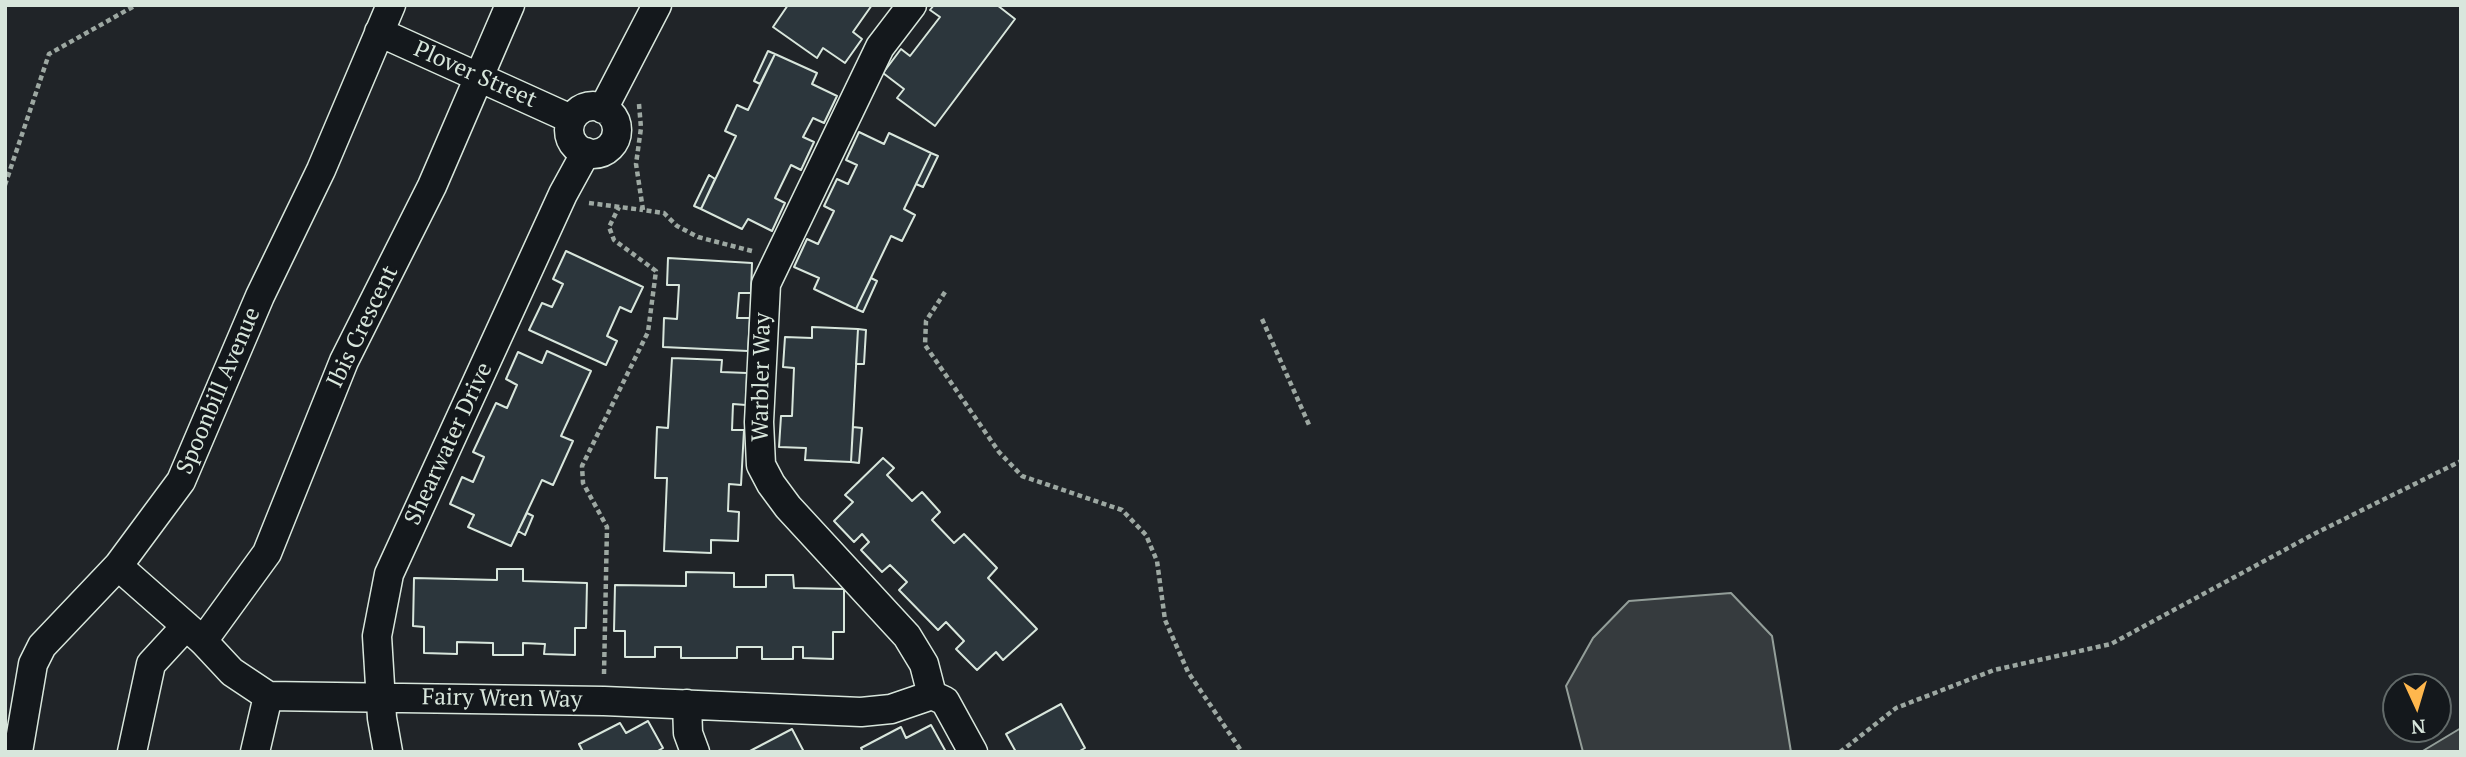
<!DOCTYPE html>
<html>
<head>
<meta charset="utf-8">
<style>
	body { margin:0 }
	#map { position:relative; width:2466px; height:757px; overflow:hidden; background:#14181c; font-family:"PT Serif",serif }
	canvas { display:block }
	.frame { position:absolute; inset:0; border:7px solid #d8e6dc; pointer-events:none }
	.north { position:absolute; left:2382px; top:673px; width:70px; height:70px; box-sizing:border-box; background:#14181c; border:2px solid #626a69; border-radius:50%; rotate:176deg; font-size:19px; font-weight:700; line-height:28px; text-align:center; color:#d8e6dc }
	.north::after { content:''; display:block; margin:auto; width:24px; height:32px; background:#ffb74d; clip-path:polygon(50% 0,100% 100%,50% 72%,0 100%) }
</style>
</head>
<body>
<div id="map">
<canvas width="2466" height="757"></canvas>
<div class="frame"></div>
<div class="north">N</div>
</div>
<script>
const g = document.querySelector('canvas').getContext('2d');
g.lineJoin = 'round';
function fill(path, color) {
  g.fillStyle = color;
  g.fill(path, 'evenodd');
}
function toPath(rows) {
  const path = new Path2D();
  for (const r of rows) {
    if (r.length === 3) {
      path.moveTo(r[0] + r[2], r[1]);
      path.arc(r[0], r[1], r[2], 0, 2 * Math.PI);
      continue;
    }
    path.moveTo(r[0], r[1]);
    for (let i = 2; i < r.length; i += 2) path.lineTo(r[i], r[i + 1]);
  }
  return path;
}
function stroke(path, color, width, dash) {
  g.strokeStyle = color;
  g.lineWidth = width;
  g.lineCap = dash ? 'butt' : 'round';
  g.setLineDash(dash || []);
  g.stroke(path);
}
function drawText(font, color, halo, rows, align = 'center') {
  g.font = font + ' "PT Serif",serif';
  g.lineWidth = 5;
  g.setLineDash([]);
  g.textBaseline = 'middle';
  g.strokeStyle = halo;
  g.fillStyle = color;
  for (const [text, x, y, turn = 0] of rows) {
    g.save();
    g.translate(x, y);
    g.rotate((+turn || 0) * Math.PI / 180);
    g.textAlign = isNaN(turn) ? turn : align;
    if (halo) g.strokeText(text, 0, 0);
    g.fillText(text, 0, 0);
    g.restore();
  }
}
const green = toPath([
	[5,5,2461,5,2461,752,5,752,5,5],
	[2396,687,2438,687,2438,729,2396,729,2396,687]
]);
fill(green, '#202428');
stroke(green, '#939e99', 2);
const water = toPath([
	[1731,593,1772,636,1791,752,1583,752,1566,686,1593,638,1629,601,1731,593],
	[2461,728,2461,752,2421,752,2461,728]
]);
fill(water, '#363b3e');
stroke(water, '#939e99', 2);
const building = toPath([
	[788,5,872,5,853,32,862,39,845,63,823,48,817,58,773,27,788,5],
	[934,5,997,5,1015,19,935,126,897,98,904,89,883,73,901,49,910,56,940,17,930,10,934,5],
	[768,51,775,54,760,84,754,81,768,51],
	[775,54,817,73,812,84,837,96,824,123,813,118,803,137,814,142,801,170,791,165,775,198,785,203,772,231,748,219,742,229,701,209,736,136,725,131,737,105,748,110,775,54],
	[859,132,884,144,889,133,931,153,904,209,915,215,902,241,891,236,856,309,814,289,819,278,794,267,807,239,818,244,834,211,824,206,837,179,848,184,857,165,846,160,859,132],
	[931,153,938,156,923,187,916,184,931,153],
	[709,175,715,179,701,209,694,206,709,175],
	[566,251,643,287,631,312,620,307,607,336,617,341,606,365,529,330,542,303,552,307,563,284,553,279,566,251],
	[668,258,752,263,751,293,739,293,737,318,750,318,748,351,663,347,664,318,677,319,679,285,667,285,668,258],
	[871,278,877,281,863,312,856,309,871,278],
	[812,327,858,329,851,462,805,460,806,448,779,447,781,416,792,416,794,368,783,367,785,337,812,338,812,327],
	[858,329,866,330,864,364,856,364,858,329],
	[547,351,591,371,561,436,573,441,553,485,542,480,511,546,468,527,474,515,450,504,462,477,473,482,484,457,473,452,496,403,507,408,517,385,506,379,518,352,542,363,547,351],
	[672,358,722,360,721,372,747,373,746,405,733,404,732,430,744,430,741,485,729,484,728,511,739,512,738,541,711,540,711,553,664,551,667,478,655,478,657,427,668,428,672,358],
	[853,427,862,428,859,463,851,462,853,427],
	[883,458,894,468,887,475,912,501,922,492,940,512,932,520,954,543,964,534,997,568,988,578,1037,629,1003,660,996,652,977,670,956,649,964,641,946,622,938,630,899,590,907,582,890,565,882,572,861,550,869,542,862,534,854,542,834,521,853,502,845,495,883,458],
	[527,513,533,516,525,535,518,531,527,513],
	[497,569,523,569,523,581,587,583,586,628,575,628,575,655,544,654,545,644,523,643,523,655,493,655,493,643,457,642,457,654,424,653,424,627,413,626,414,578,497,580,497,569],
	[686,572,734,573,734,587,766,587,766,575,793,575,794,588,844,589,844,632,833,632,833,659,803,658,803,647,793,647,793,659,762,659,762,647,737,647,737,658,681,658,681,647,655,647,655,657,625,657,625,631,614,631,615,585,686,586,686,572],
	[1061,704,1085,748,1078,752,1016,752,1006,734,1061,704],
	[648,721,663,748,656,752,583,752,579,744,620,723,626,733,648,721],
	[931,725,946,752,863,752,861,748,901,727,906,738,931,725],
	[792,729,804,752,750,752,750,751,792,729]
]);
fill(building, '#2c363c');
stroke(building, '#d8e6dc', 2);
const minor = toPath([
	[912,5,880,47,766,284,759,422,761,465,771,484,788,507,907,636,924,664,932,695],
	[379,32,571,119],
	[593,130,24],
	[603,109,657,5],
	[118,566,203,641,232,672,268,696,604,701,861,712,891,709,932,695],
	[203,641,267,553,344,361,432,186,510,5],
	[932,695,945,701,973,752],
	[687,704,688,733,695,752],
	[18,752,33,664,42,646,118,566,181,481,260,296,321,170,391,5],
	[132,752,151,664,186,626],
	[255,752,268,696],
	[388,752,382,718,377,636,389,574,563,194,586,152]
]);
stroke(minor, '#d8e6dc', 31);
stroke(toPath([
	[639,104,641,128,636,164,643,210,664,213,677,226,698,237,752,251],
	[5,185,49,54,136,5],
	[589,203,643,210],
	[945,292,926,321,925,345,999,452,1022,476,1122,510,1146,535,1157,561,1165,620,1188,672,1242,752],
	[1262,319,1310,427],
	[604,674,607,527,583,483,582,466,648,332,656,271,614,240,609,227,619,207],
	[1840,752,1896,708,1994,670,2111,644,2314,534,2461,461]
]), '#9da8a2', 4.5, [5, 3.5]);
stroke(minor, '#14181c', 28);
drawText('23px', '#d8e6dc', '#14181c', [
	["Plover Street",475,75,24],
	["Ibis Crescent",363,327,-64],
	["Warbler Way",762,377,-89],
	["Spoonbill Avenue",219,391,-67],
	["Shearwater Drive",449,444,-65],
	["Fairy Wren Way",502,699,1]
]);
</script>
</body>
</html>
